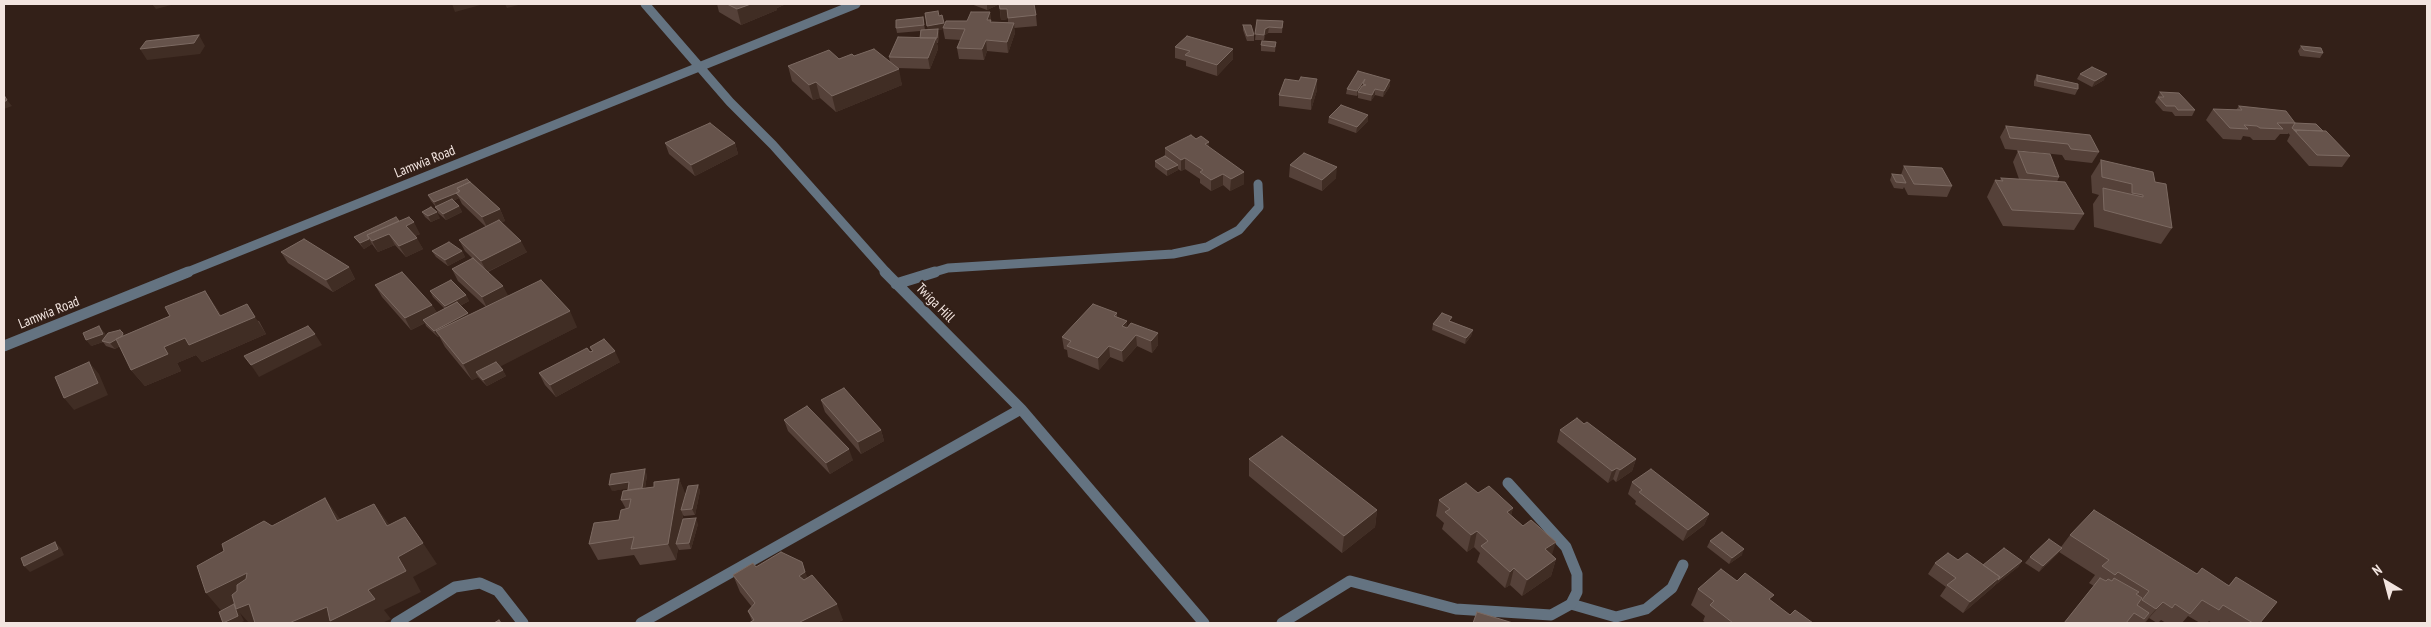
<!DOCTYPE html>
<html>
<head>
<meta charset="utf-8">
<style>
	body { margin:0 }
	#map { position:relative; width:2431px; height:627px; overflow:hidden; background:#332018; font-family:"PT Sans Narrow",sans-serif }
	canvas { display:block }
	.frame { position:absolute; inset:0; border:5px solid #f3e5e0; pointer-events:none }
	.north { position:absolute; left:2361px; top:557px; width:50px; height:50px; -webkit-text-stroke:4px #332018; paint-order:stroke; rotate:323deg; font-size:14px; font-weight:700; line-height:20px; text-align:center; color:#f3e5e0 }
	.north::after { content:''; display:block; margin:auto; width:18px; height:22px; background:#f3e5e0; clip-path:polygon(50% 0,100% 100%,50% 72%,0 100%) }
</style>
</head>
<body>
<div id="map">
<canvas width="2431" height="627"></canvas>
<div class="frame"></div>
<div class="north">N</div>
</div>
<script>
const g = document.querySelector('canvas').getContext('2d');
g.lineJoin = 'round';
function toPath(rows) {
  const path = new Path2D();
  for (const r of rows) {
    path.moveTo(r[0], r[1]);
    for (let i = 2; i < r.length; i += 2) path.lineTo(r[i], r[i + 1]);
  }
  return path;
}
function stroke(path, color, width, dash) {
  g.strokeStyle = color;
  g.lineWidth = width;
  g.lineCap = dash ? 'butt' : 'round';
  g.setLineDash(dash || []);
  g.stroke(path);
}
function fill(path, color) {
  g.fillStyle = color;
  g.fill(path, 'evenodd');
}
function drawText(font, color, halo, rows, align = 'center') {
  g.font = font + ' "PT Sans Narrow",sans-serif';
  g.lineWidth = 4.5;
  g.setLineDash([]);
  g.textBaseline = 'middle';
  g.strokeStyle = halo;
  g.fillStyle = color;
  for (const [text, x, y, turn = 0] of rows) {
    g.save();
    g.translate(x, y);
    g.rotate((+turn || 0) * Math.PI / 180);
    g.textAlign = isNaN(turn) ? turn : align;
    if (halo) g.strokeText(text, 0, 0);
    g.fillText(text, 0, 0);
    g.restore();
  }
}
stroke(toPath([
	[1571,604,1616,617,1646,609,1672,588,1683,565]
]), '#647381', 11);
stroke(toPath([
	[645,4,730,102,773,145,887,273],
	[185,273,856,4],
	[931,273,948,268,1173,254,1207,247,1239,230,1259,207,1258,184]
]), '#647381', 9);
stroke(toPath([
	[885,272,1021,409,1204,623],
	[896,284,935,272],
	[4,346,188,272],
	[396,623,455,587,480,583,498,591,523,623],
	[641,623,1021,409],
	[1282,623,1350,581,1456,609,1551,615,1571,604,1577,592,1577,574,1566,547,1508,483]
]), '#647381', 11);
fill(toPath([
	[717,4,786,4,777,8,777,10,741,25,719,12],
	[971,4,1000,4,987,10],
	[999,4,1036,15,1037,26,1014,28,1015,33,1008,53,987,51,984,60,959,59,957,48,961,40,945,39,943,29,938,30,939,34,938,43,937,43,938,49,930,69,897,68,902,85,836,112,820,98,813,100,792,81,788,66,854,56,890,62,889,57,920,38,920,31,897,33,896,28,923,17,925,30,927,30,939,16,942,15,944,26,967,21,990,12,991,22,1008,22,1008,19,1001,20],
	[1257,20,1283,21,1282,33,1268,33,1265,35,1264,40,1255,40],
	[1243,25,1254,35,1254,41,1247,41,1243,30],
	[1276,42,1275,52,1261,51,1261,45],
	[2301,46,2323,53,2320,58,2300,56,2298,51],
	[1175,47,1233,49,1233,59,1217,76,1186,66,1186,61,1175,58],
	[1358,71,1390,86,1383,97,1375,95,1371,101,1358,98,1358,94,1357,96,1346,94,1347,89],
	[2080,74,2104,80,2092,87,2077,79],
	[2037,75,2078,89,2075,95,2034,86,2034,81],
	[1317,90,1311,110,1279,106,1279,95],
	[2160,92,2195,110,2192,116,2175,116,2172,112,2163,111,2155,102],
	[2239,106,2295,123,2350,156,2342,167,2309,166,2287,141,2290,135,2288,133,2288,134,2280,134,2275,140,2253,140,2250,137,2243,136,2241,140,2223,139,2206,120,2213,109,2236,110],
	[1368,115,1368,121,1356,133,1328,123,1329,117],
	[2006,126,2099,152,2092,163,2065,160,2062,155,2005,149,2000,137],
	[1196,139,1209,142,1209,148,1244,184,1230,191,1223,185,1211,191,1200,183,1200,179,1185,169,1181,171,1178,169,1178,170,1167,176,1155,167,1155,161,1165,156,1165,148],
	[665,143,735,143,738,154,695,176,669,154],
	[2018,151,2059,177,2057,182,2084,214,2074,230,2003,226,1987,197,1995,180,2000,181,2001,178,2019,179,2013,162],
	[2101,160,2155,182,2172,228,2161,244,2094,227,2093,204,2099,195,2092,193,2091,176],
	[1290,165,1336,178,1322,191,1289,177],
	[1904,166,1952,186,1947,197,1908,195,1904,187,1903,189,1894,188,1890,180,1892,174,1901,175],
	[467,179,500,209,505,221,501,222,527,252,488,272,508,296,577,327,500,366,506,376,487,386,478,377,472,380,445,347,439,336,438,337,426,326,425,323,411,330,382,297,375,285,432,305,437,313,445,309,433,297,430,291,466,295,469,301,460,306,469,315,486,307,458,281,452,269,473,259,465,251,459,240,486,227,462,204,459,198,453,201,459,206,462,212,446,220,438,213,436,207,431,201,428,195],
	[422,212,440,218,431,222,425,217],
	[399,221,420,234,415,236,423,249,406,257,395,245,378,252,372,244,364,249,358,242,354,237],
	[432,251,462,251,465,257,448,266,436,257],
	[281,252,349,267,355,279,333,292,288,263],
	[205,291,221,315,259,321,266,334,202,362,196,355,177,363,181,371,145,386,131,370,120,346,115,349,106,346,103,342,91,346,104,332,106,336,125,335,170,316],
	[1117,313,1117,317,1127,321,1127,328,1158,345,1152,353,1137,346,1123,362,1110,357,1099,370,1068,357,1067,350,1064,349,1062,337],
	[1451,321,1473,330,1471,336,1465,344,1432,330,1433,324],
	[590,347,620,362,556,397,545,385,539,373,590,352,592,351],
	[821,400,881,430,884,441,861,454,825,412],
	[784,420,853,460,830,474,788,431],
	[1584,424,1636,459,1632,471,1616,482,1613,479,1608,483,1557,442,1560,430],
	[1249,459,1377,510,1375,527,1342,553,1249,476],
	[647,475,645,488,654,487,679,479,685,494,698,485,700,491,695,515,684,516,683,515,682,523,698,524,691,549,679,550,678,548,676,560,640,565,634,555,598,560,589,544,619,520,626,509,621,500,628,488,612,491],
	[1632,482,1709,514,1704,525,1683,541,1635,504,1636,501,1628,494],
	[1478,493,1513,508,1511,515,1556,559,1551,576,1522,596,1510,585,1505,588,1477,562,1480,553,1474,547,1467,552,1442,529,1444,523,1436,516,1439,500],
	[2070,535,2197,574,2229,585,2236,577,2260,623,2212,623,2209,621,2207,623,2200,623,2188,616,2182,623,2166,623,2161,620,2158,623,2157,623,2149,618,2145,623,2064,623,2094,586,2089,583,2095,575,2059,552,2039,572,2025,563,2030,557,2061,547],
	[1710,541,1742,555,1729,564,1707,547],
	[2022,561,2018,567,1994,586,1992,588,1963,613,1940,596,1946,587,1928,574,1935,563,1983,565],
	[756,567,807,578,843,620,836,623,749,623,752,621,748,611,752,607,740,592,733,575],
	[1737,581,1771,601,1790,615,1813,623,1706,623,1703,621,1705,616,1691,605,1698,589]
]), '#554139');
fill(toPath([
	[152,4,175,4,156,9],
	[452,4,484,4,455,12],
	[505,4,522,4,507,8],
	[751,4,786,4,777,8,777,10,741,25,737,9],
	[987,4,1000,4,987,10],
	[1000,9,1007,9,1008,19,1001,20],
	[990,12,991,23,987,20],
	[944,23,944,29,938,30,939,34,938,43,937,38,928,31,927,26],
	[1014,23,1015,33,1008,53,1007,42],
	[1269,27,1268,33,1265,35,1264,40,1265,29],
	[199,35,205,46,200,54,147,60,140,49],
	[936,38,938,49,930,69,928,58],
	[986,40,987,51,984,60,982,49],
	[1233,49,1233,59,1217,76,1217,65],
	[899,69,902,85,836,112,832,96],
	[2107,74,2104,80,2092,87,2095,81],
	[1317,79,1317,90,1311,110,1311,99],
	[1365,79,1363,84,1363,88,1358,92,1357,96,1357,91],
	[1390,80,1390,86,1383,97,1384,91],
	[816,82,820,98,813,100,809,85],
	[1375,89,1375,95,1371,101,1372,95],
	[7,100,12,106,4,109,4,102],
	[1368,115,1368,121,1356,133,1357,127],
	[1209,142,1209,153,1205,144],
	[735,143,738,154,695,176,691,165],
	[1185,158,1185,169,1181,171,1181,160],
	[1178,165,1178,170,1167,176,1167,170],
	[1337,167,1336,178,1322,191,1322,180],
	[1244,172,1244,184,1230,191,1231,179],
	[1223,174,1223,185,1211,191,1211,180],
	[456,193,459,198,437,208,434,202],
	[459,206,462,212,446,220,443,214],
	[500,209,505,221,488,229,482,217],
	[437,212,440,218,431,222,428,216],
	[414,222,420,234,412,237,406,226],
	[389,234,395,245,378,252,372,241],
	[417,238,423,249,406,257,399,246],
	[369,239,372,244,364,249,360,243],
	[521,241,527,252,487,272,481,261],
	[462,251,465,257,448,266,445,260],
	[349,267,355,279,333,292,326,280],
	[503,286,509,297,487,308,482,297],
	[205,291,216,307,229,328,247,304,266,334,202,362,196,355,177,363,181,371,145,386,131,370,164,347,220,316],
	[466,295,469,301,448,312,445,306],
	[432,305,439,316,423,320,425,323,411,330,405,318],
	[570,311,577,327,480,377,476,372,478,377,472,380,463,364],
	[468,313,471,319,436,331,439,336,438,337,434,331],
	[1127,321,1127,333,1122,326],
	[99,326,104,332,108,340,102,341,103,342,91,346,86,340],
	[1473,330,1471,336,1465,344,1466,338],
	[123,333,128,339,126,342,115,349,110,343],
	[1158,333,1158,345,1152,353,1151,341],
	[315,334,322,345,259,377,251,365],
	[1136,335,1137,346,1123,362,1122,351],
	[1109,346,1110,357,1099,370,1098,358],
	[615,351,620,362,556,397,550,385],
	[89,362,99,374,108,395,74,410,64,398],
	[503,370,506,376,487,386,483,380],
	[881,430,884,441,861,454,858,442],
	[849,449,853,460,830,474,826,463],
	[1636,459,1632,471,1616,482,1620,470],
	[1617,468,1613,479,1608,483,1612,471],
	[645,469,647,475,643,501,631,499],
	[679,479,686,495,681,510,683,515,679,544,676,544,678,548,676,560,668,544],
	[629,482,632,488,612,491,609,485],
	[698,485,700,491,695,515,692,509],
	[325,498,340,519,353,541,337,521],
	[374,504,389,524,401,547,387,526],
	[1513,508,1509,524,1507,512],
	[1377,510,1375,527,1342,553,1344,536],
	[1709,514,1704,525,1683,541,1688,530],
	[696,518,698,524,691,549,689,543],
	[1477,531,1474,547,1467,552,1471,535],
	[55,542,61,548,64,555,30,572,24,566],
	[1556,542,1551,558,1545,549],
	[423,543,437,564,413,577,421,592,384,610,391,619,382,623,289,623,327,607,368,590,398,557],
	[2062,548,2058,554,2039,572,2043,566],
	[1744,549,1742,555,1729,564,1732,558],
	[1556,559,1551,576,1522,596,1527,580],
	[2022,561,2018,567,1994,586,1998,580],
	[802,562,811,588,799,576],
	[1514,568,1510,585,1505,588,1510,572],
	[247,573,249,604,266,623,249,623,240,613,244,621,240,623,223,623,224,614,206,593],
	[2000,577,1992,588,1963,613,1970,602],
	[2163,602,2149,618,2144,623,2156,609],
	[837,604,843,620,836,623,800,623,800,622]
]), '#402d24');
const building = toPath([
	[727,4,751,4,737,9,727,4],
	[999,4,1034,4,1036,15,1008,18,1007,9,1000,9,999,4],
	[938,11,939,16,942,15,944,23,927,26,925,13,938,11],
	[971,12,990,12,987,20,991,20,990,22,1014,23,1007,42,986,40,982,49,957,48,965,29,943,28,946,21,967,21,971,12],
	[923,17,924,25,896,28,896,20,923,17],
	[1257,20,1283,21,1282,28,1269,27,1265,29,1264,35,1255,34,1257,20],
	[1243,25,1251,25,1254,35,1247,36,1243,25],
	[938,29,937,38,920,38,921,30,938,29],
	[199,35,194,43,140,49,146,41,199,35],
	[1187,36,1233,49,1217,65,1185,55,1190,51,1175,47,1187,36],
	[898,37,936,38,928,58,889,57,898,37],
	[1262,41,1276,42,1275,47,1261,45,1262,41],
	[2301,46,2321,48,2323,53,2304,50,2301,46],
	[874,49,899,69,832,96,816,82,809,85,788,66,829,50,839,59,852,54,854,56,874,49],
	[2092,67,2107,74,2095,81,2080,74,2092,67],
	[1358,71,1390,80,1384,91,1375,89,1372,95,1358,92,1362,86,1366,85,1363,84,1365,79,1357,91,1347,89,1358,71],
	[2037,75,2078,84,2078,89,2037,81,2037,75],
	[1301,77,1317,79,1311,99,1279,95,1285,79,1299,81,1301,77],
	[2160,92,2179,93,2195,110,2178,110,2175,106,2166,106,2158,97,2164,97,2160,92],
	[4,95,7,100,4,102,4,95],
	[1341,105,1368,115,1357,127,1329,117,1341,105],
	[2239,106,2286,111,2295,123,2277,123,2283,129,2260,128,2257,126,2244,125,2248,129,2230,128,2213,109,2242,110,2239,106],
	[710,123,735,143,691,165,665,143,710,123],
	[2295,123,2316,124,2323,131,2294,130,2297,132,2292,128,2295,123],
	[2006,126,2090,135,2099,152,2071,149,2068,144,2010,138,2006,126],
	[2294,130,2326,131,2350,156,2317,155,2294,130],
	[1191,135,1196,139,1201,136,1209,142,1205,144,1244,172,1231,179,1223,174,1211,180,1200,172,1203,170,1185,158,1181,160,1165,148,1191,135],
	[2018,151,2050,154,2059,177,2027,173,2018,151],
	[1304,153,1337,167,1322,180,1290,165,1304,153],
	[1165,156,1178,165,1167,170,1155,161,1165,156],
	[2101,160,2153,172,2155,182,2166,184,2172,228,2104,210,2103,188,2143,197,2143,195,2132,193,2132,184,2102,177,2101,160],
	[1904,166,1942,168,1952,186,1914,184,1904,166],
	[1892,174,1902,175,1906,183,1896,182,1892,174],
	[2001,178,2065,182,2084,214,2012,210,1995,180,2003,181,2001,178],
	[467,179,470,182,457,188,459,192,434,202,428,195,467,179],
	[470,182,500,209,482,217,456,193,460,191,457,188,470,182],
	[452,199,459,206,443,214,435,207,452,199],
	[431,207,437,212,428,216,422,212,431,207],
	[396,217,399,221,367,235,369,239,360,243,354,237,396,217],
	[409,217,414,222,406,226,417,238,399,246,389,234,372,241,367,235,409,217],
	[499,220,521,241,481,261,459,240,499,220],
	[304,239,349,267,326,280,281,252,304,239],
	[449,242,462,251,445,260,432,251,449,242],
	[473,258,503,286,482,297,452,269,473,258],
	[402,272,432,305,405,318,375,285,402,272],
	[451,280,466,295,445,306,430,291,451,280],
	[541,280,570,311,463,364,436,331,541,280],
	[205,291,220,316,247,304,255,317,189,345,185,338,164,347,168,354,131,370,116,339,170,316,165,307,205,291],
	[457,302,468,313,434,331,423,320,457,302],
	[1093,304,1117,313,1114,316,1127,321,1122,326,1127,328,1131,323,1158,333,1151,341,1136,335,1122,351,1109,346,1098,358,1067,346,1071,341,1062,337,1093,304],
	[1442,313,1452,317,1449,321,1473,330,1466,338,1433,324,1442,313],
	[99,326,103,334,86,340,83,333,99,326],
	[308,326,315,334,251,365,244,356,308,326],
	[120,330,123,333,122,336,110,343,102,341,108,333,120,330],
	[604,339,615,351,550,385,539,373,587,348,590,352,593,351,590,347,604,339],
	[89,362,98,383,64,398,55,377,89,362],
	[496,362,503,370,483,380,476,372,496,362],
	[844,388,881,430,858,442,821,400,844,388],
	[807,406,849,449,826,463,784,420,807,406],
	[1577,418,1584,424,1587,422,1636,459,1620,470,1617,468,1612,471,1560,430,1577,418],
	[1282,436,1377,510,1344,536,1249,459,1282,436],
	[645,469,642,488,628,490,629,482,609,485,611,474,645,469],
	[1651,469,1709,514,1688,530,1639,492,1642,490,1632,482,1651,469],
	[679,479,668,544,631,549,634,537,589,544,594,523,619,520,621,510,629,508,631,499,621,500,623,491,654,487,654,482,679,479],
	[1466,483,1478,493,1489,486,1513,508,1507,512,1523,526,1531,520,1556,542,1545,549,1556,559,1527,580,1514,568,1510,572,1481,546,1488,541,1477,531,1471,535,1445,512,1450,509,1439,500,1466,483],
	[698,485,692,509,681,510,688,486,698,485],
	[325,498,337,521,374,504,387,526,405,517,423,543,398,557,406,571,368,590,375,599,330,621,327,607,289,623,255,623,249,604,236,609,232,595,237,591,237,585,246,579,247,573,206,593,197,566,224,551,222,544,264,521,272,526,325,498],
	[2094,510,2197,574,2202,568,2229,586,2236,577,2277,602,2260,623,2253,623,2223,605,2219,610,2202,600,2190,614,2175,604,2172,608,2163,602,2156,609,2142,600,2149,591,2118,572,2115,575,2102,566,2109,560,2070,535,2094,510],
	[696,518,689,543,676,544,683,519,696,518],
	[1722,532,1744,549,1732,558,1710,541,1722,532],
	[2049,539,2062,548,2043,566,2030,557,2049,539],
	[55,542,58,549,24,566,21,558,55,542],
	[2004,548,2022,561,1998,580,2000,577,1983,565,2004,548],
	[781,552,802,562,805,572,799,576,804,580,812,575,837,604,800,622,800,623,749,623,754,620,748,611,755,603,733,575,753,563,756,567,781,552],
	[1948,553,1958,560,1967,553,2000,577,1970,602,1947,585,1956,578,1935,563,1948,553],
	[1721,569,1737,581,1745,573,1774,595,1769,599,1790,615,1795,610,1813,623,1733,623,1710,605,1714,601,1698,589,1721,569],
	[2100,578,2106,581,2108,579,2112,581,2114,578,2139,592,2136,594,2142,598,2137,605,2149,613,2144,619,2134,613,2126,623,2064,623,2100,578],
	[234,604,238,616,223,623,219,612,234,604],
	[1477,612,1513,623,1473,623,1477,612],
	[499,620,501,623,494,623,499,620]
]);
fill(building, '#66534b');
stroke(building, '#7c6a62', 1);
drawText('14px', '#f3e5e0', '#332018', [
	["Lamwia Road",425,162,-22],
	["Twiga Hill",935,303,45],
	["Lamwia Road",49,313,-22]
]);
</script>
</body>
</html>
